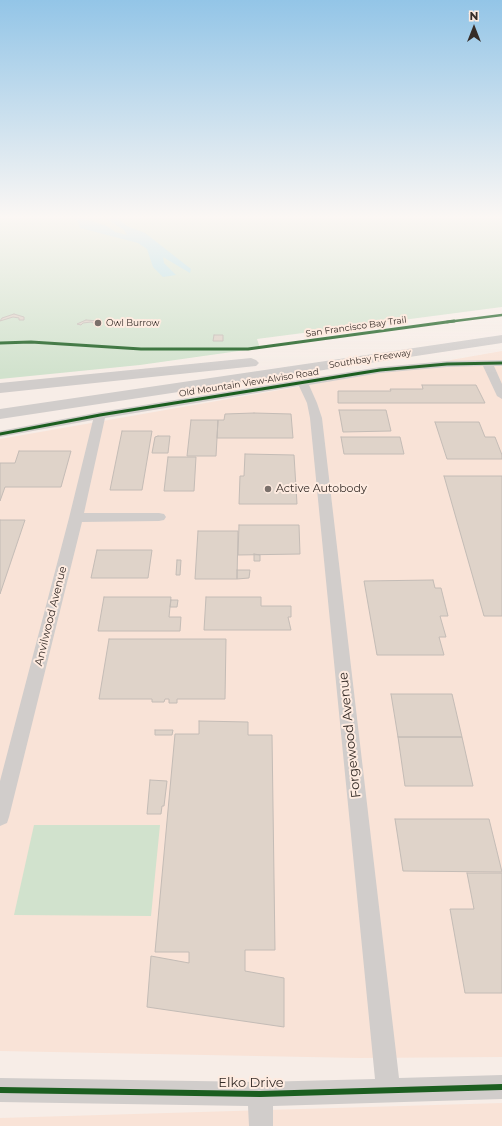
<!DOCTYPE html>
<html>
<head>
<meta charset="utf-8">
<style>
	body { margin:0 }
	#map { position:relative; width:502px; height:1126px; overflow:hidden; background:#f7ede7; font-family:Montserrat,sans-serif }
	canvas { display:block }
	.north { position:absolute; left:454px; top:8px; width:40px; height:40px; -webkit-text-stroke:3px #feebe0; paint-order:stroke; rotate:0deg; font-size:11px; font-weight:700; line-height:16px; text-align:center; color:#362d28 }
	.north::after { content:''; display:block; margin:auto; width:14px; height:18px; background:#362d28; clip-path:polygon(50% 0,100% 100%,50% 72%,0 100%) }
</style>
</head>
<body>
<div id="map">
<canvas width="502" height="1126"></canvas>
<div class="north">N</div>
</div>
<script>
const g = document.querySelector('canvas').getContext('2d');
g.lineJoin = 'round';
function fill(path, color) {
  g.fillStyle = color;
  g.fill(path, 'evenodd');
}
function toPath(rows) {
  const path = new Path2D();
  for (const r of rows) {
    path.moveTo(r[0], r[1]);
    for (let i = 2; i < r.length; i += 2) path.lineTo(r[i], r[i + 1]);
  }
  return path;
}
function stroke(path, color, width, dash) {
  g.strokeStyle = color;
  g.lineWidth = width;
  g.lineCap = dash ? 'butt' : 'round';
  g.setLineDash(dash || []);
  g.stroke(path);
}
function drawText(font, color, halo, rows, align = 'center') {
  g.font = font + ' Montserrat,sans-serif';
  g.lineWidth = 4;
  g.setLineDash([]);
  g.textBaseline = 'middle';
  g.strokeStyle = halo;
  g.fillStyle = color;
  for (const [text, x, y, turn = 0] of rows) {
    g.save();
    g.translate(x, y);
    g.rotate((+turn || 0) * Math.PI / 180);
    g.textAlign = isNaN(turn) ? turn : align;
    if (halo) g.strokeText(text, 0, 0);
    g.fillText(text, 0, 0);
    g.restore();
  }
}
fill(toPath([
	[502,351,502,1057,359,1058,0,1051,0,439],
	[502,1103,502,1126,0,1126,0,1118]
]), '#f9e3d7');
fill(toPath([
	[0,216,502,216,502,307,257,339,260,348,140,365,0,379],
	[34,825,160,825,151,916,14,915]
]), '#d1e2cd');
fill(toPath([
	[76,216,107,226,115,232,127,235,124,230,102,216,114,216,127,226,145,233,191,269,190,273,163,257,164,263,176,275,163,277,153,267,147,249,138,243,80,228]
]), '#b5dfe6');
const building = toPath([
	[14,314,24,317,24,320,19,320,19,318,13,317,0,321,2,318,14,314],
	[86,320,98,321,101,323,101,326,96,326,96,324,91,322,83,323,81,325,77,324,86,320],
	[214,335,223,335,223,341,213,341,214,335],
	[422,385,476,385,485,403,338,403,338,391,391,391,390,389,423,389,422,385],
	[339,410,386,410,391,431,343,432,339,410],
	[254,413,291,414,293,438,217,438,218,420,224,420,225,414,254,413],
	[191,420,218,420,216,456,187,456,191,420],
	[435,422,479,422,485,437,495,437,502,455,502,459,447,459,435,422],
	[122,431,152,431,142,490,110,490,122,431],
	[158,436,170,436,168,453,152,453,155,437,158,436],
	[341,437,400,437,404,454,344,454,341,437],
	[19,451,71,451,61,487,5,487,0,501,0,463,15,463,19,451],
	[245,454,294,455,297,504,239,504,240,476,244,476,245,454],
	[168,457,196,457,194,491,164,491,168,457],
	[444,476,502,476,502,616,484,616,444,476],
	[0,520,25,520,0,594,0,520],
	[239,525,299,525,300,554,238,555,239,525],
	[198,531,238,531,237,579,195,579,198,531],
	[97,550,152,550,148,578,91,578,97,550],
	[254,554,260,555,260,561,254,561,254,554],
	[177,560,181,560,180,575,176,575,177,560],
	[237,570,250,570,249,578,237,579,237,570],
	[433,580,435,588,441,588,448,616,440,616,446,637,439,637,444,655,377,655,364,581,433,580],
	[104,597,171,597,169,617,181,617,180,631,98,631,104,597],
	[206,597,261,597,261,606,291,606,291,617,288,617,291,630,204,630,206,597],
	[171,600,178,600,177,607,170,607,171,600],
	[109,639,226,639,225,699,177,699,177,703,169,703,169,699,165,699,164,702,152,702,152,699,99,699,109,639],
	[391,694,452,694,462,737,398,737,391,694],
	[199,721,248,722,248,735,272,735,275,950,245,950,245,971,284,978,284,1027,147,1007,151,956,189,963,189,952,155,952,175,734,199,734,199,721],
	[155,730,173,730,172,735,155,735,155,730],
	[398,737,462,737,473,786,405,786,398,737],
	[150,780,167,781,164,806,162,806,161,814,147,814,150,780],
	[395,819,489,819,502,872,403,871,395,819],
	[467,873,502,873,502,993,465,993,450,909,474,909,467,873]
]);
fill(building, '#dfd3c9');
stroke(building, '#c4bcb6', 1);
fill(toPath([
	[502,360,502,366,494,366,502,384,502,399,497,396,483,366,447,367,380,373,309,385,317,403,322,418,399,1078,502,1075,502,1099,273,1106,273,1126,249,1126,248,1106,0,1102,0,1078,260,1082,375,1079,310,418,307,403,299,386,105,418,84,513,159,513,164,514,166,517,164,520,159,521,82,522,9,817,7,823,0,826,0,781,69,518,93,420,0,437,0,431,100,412,380,367,447,361,502,360]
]), '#d1cdcb');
fill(toPath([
	[502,335,502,343,0,419,0,409,502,335],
	[251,358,256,360,259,363,256,366,0,393,0,383,251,358]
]), '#d1cdcb');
stroke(toPath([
	[447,322,502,315]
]), '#1b5e20', 2.5);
stroke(toPath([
	[0,343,31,342,141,349,248,349,454,321],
	[0,434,100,415,380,370,447,364,502,363]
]), '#1b5e20', 3);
stroke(toPath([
	[0,1090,260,1094,502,1087]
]), '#1b5e20', 6);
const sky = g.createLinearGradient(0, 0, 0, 374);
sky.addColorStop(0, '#93c5e7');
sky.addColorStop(0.58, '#fbf7f4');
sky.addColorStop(1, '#fbf7f400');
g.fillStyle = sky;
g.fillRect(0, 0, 502, 374);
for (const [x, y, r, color] of [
	[98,323,4,"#7a706b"],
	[268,489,4,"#7a706b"]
]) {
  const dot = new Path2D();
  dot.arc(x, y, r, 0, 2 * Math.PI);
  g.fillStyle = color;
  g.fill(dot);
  stroke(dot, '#feebe0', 1.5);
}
drawText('9px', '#362d28', '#feebe0', [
	["Owl Burrow",106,323]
], 'left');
drawText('9px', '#362d28', '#feebe0', [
	["San Francisco Bay Trail",356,327,-8],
	["Southbay Freeway",370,359,-9],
	["Old Mountain View-Alviso Road",249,383,-9]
]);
drawText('11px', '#362d28', '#feebe0', [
	["Active Autobody",276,489]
], 'left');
drawText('11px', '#362d28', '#feebe0', [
	["Anvilwood Avenue",51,616,-76]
]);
drawText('13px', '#362d28', '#feebe0', [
	["Forgewood Avenue",350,735,-96],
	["Elko Drive",251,1083]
]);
</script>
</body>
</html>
